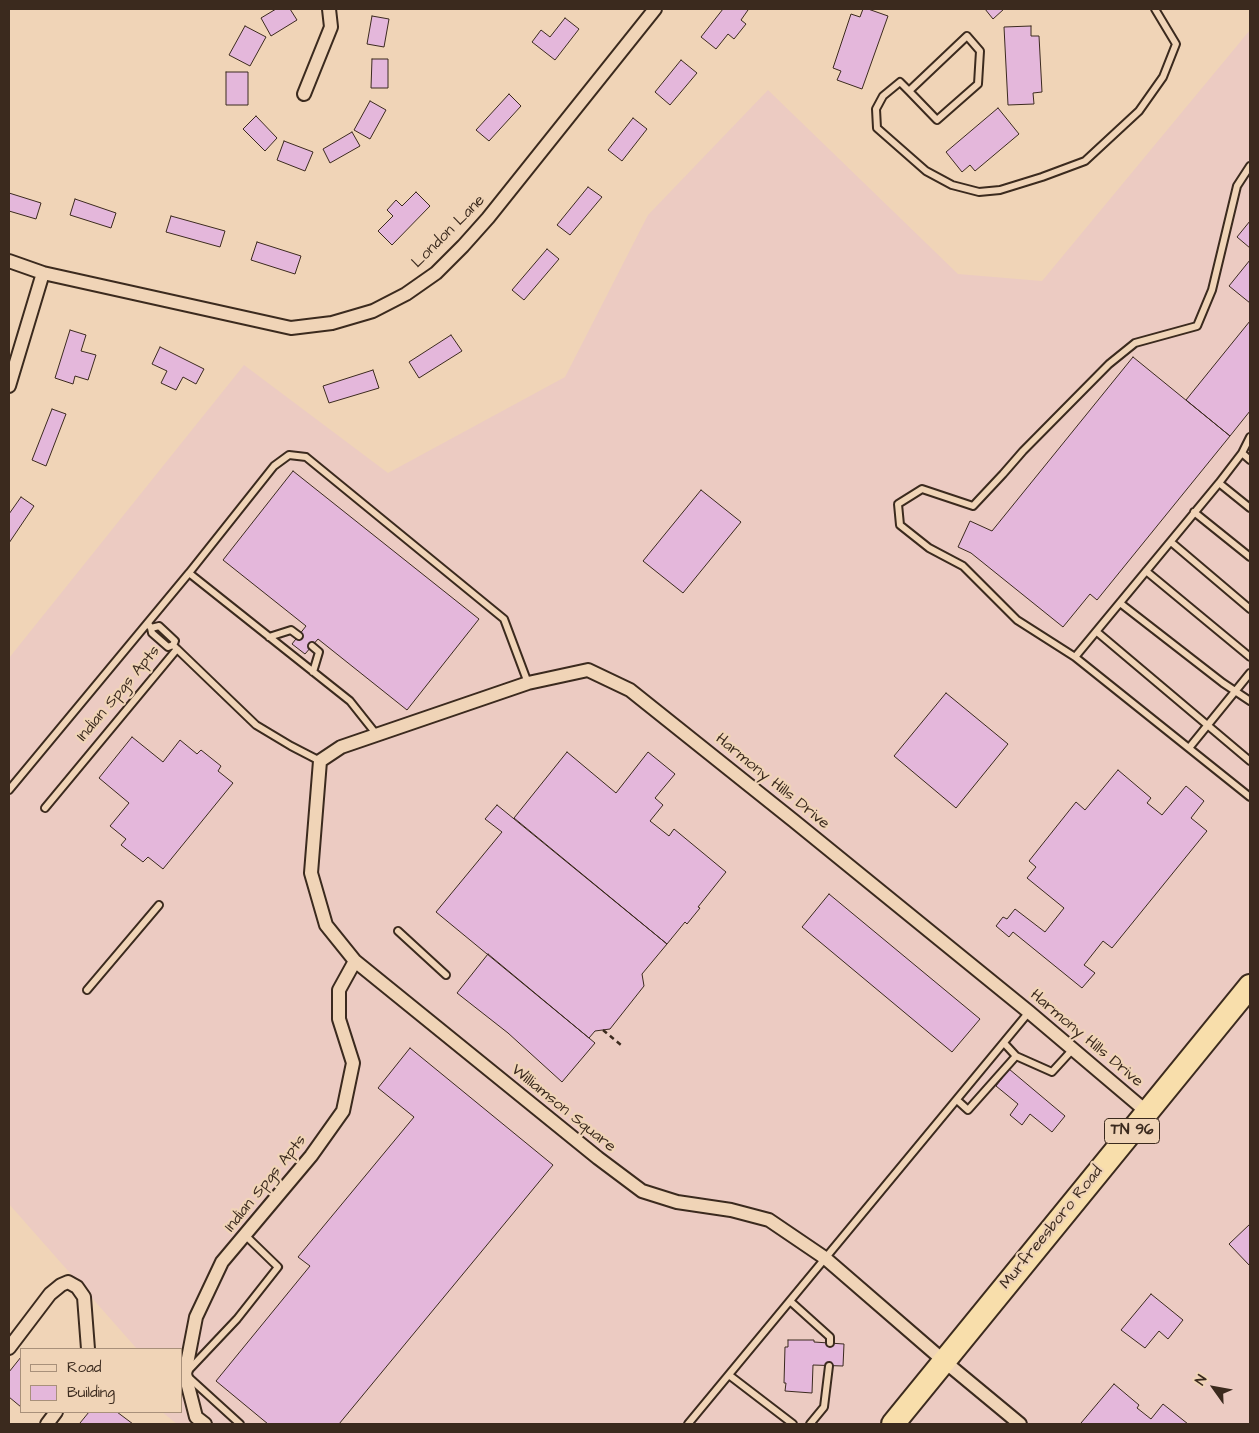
<!DOCTYPE html>
<html>
<head>
<meta charset="utf-8">
<style>
	body { margin:0 }
	#map { position:relative; width:1259px; height:1433px; overflow:hidden; background:#f0d4b7; font-family:"Architects Daughter",sans-serif }
	canvas { display:block }
	.frame { position:absolute; inset:0; border:10px solid #3b2a1e; pointer-events:none }
	.legend { position:absolute; left:20px; top:1348px; width:162px; height:65px; box-sizing:border-box; background:#f0d4b7; border:1px solid #a8907a; margin:0; padding:6px 9px; list-style:none; font-size:15px; color:#3b2a1e }
	.legend li { display:flex; align-items:center; gap:10px; height:25px }
	.legend b { width:25px; border:1px solid #a8907a }
	.north { position:absolute; left:1189px; top:1363px; width:50px; height:50px; -webkit-text-stroke:4px #f0d4b7; paint-order:stroke; rotate:302deg; font-size:14px; font-weight:700; line-height:20px; text-align:center; color:#3b2a1e }
	.north::after { content:''; display:block; margin:auto; width:18px; height:22px; background:#3b2a1e; clip-path:polygon(50% 0,100% 100%,50% 72%,0 100%) }
</style>
</head>
<body>
<div id="map">
<canvas width="1259" height="1433"></canvas>
<div class="frame"></div>
<ul class="legend">
<li><b style="height:6px;background:#f0d4b7"></b>Road</li>
<li><b style="height:14px;background:#e4b7db"></b>Building</li>
</ul>
<div class="north">N</div>
</div>
<script>
const g = document.querySelector('canvas').getContext('2d');
g.lineJoin = 'round';
function fill(path, color) {
  g.fillStyle = color;
  g.fill(path, 'evenodd');
}
function toPath(rows) {
  const path = new Path2D();
  for (const r of rows) {
    path.moveTo(r[0], r[1]);
    for (let i = 2; i < r.length; i += 2) path.lineTo(r[i], r[i + 1]);
  }
  return path;
}
function stroke(path, color, width, dash) {
  g.strokeStyle = color;
  g.lineWidth = width;
  g.lineCap = dash ? 'butt' : 'round';
  g.setLineDash(dash || []);
  g.stroke(path);
}
function drawText(font, color, halo, rows, align = 'center') {
  g.font = font + ' "Architects Daughter",sans-serif';
  g.lineWidth = 4.5;
  g.setLineDash([]);
  g.textBaseline = 'middle';
  g.strokeStyle = halo;
  g.fillStyle = color;
  for (const [text, x, y, turn = 0] of rows) {
    g.save();
    g.translate(x, y);
    g.rotate((+turn || 0) * Math.PI / 180);
    g.textAlign = isNaN(turn) ? turn : align;
    if (halo) g.strokeText(text, 0, 0);
    g.fillText(text, 0, 0);
    g.restore();
  }
}
fill(toPath([
	[1250,30,1250,1424,177,1424,162,1412,181,1412,181,1349,137,1349,9,1204,9,658,244,365,388,473,565,377,648,215,768,90,958,274,1042,281]
]), '#eccbc2');
const building = toPath([
	[276,9,290,9,297,20,271,36,261,18,276,9],
	[723,9,746,9,748,10,741,20,746,24,734,39,728,34,716,49,701,37,723,9],
	[863,9,868,9,888,16,862,89,837,80,841,71,833,68,851,14,860,17,863,9],
	[985,9,1004,9,993,19,985,9],
	[372,16,389,19,384,47,367,44,372,16],
	[565,18,579,29,555,60,532,42,541,30,550,37,565,18],
	[245,26,266,37,250,66,229,55,245,26],
	[1031,26,1031,36,1039,36,1042,92,1033,93,1034,104,1008,105,1004,27,1031,26],
	[372,59,388,59,388,88,371,88,372,59],
	[681,60,697,73,670,105,655,92,681,60],
	[226,72,248,72,248,105,226,105,226,72],
	[509,94,521,106,489,141,476,130,509,94],
	[370,101,386,110,370,139,354,130,370,101],
	[998,108,1019,134,975,171,970,165,962,172,946,152,998,108],
	[256,116,277,138,265,151,243,129,256,116],
	[633,118,647,129,622,161,608,150,633,118],
	[352,132,360,146,330,163,323,149,352,132],
	[284,141,313,152,305,171,277,160,284,141],
	[588,187,602,197,570,235,557,225,588,187],
	[416,192,430,206,392,245,378,231,393,216,387,210,396,200,402,206,416,192],
	[9,193,41,203,36,219,9,211,9,193],
	[75,199,116,213,111,228,70,215,75,199],
	[171,216,225,231,220,247,166,232,171,216],
	[1250,221,1250,248,1237,237,1250,221],
	[257,242,301,256,295,274,251,260,257,242],
	[547,249,559,259,524,300,512,290,547,249],
	[1250,260,1250,303,1229,286,1250,260],
	[1250,321,1250,411,1230,436,1186,400,1250,321],
	[70,330,86,335,81,351,96,355,88,380,75,376,73,384,55,378,70,330],
	[451,335,462,351,419,378,409,362,451,335],
	[160,347,204,369,196,384,183,377,176,390,161,383,167,371,152,364,160,347],
	[1133,357,1230,436,1097,600,1090,594,1063,627,971,553,958,547,970,521,992,531,1133,357],
	[373,370,379,388,329,403,323,386,373,370],
	[52,409,66,414,46,466,32,460,52,409],
	[293,471,479,619,407,710,318,639,305,654,292,644,306,626,223,560,293,471],
	[701,490,741,522,683,593,643,561,701,490],
	[21,497,34,506,9,543,9,514,21,497],
	[946,693,1008,744,956,808,894,756,946,693],
	[132,737,163,762,180,740,197,754,201,750,221,766,218,771,233,783,163,869,148,857,143,862,121,845,126,839,110,826,129,803,99,778,132,737],
	[567,752,616,793,648,752,675,774,655,798,663,805,650,821,669,836,674,829,726,872,698,907,700,908,687,924,685,922,667,944,514,818,567,752],
	[1118,770,1151,798,1147,803,1162,815,1186,786,1204,801,1191,818,1207,831,1112,948,1103,941,1084,965,1095,973,1082,988,1013,932,1009,937,996,926,1003,917,1007,919,1015,909,1045,932,1064,908,1027,878,1036,867,1029,861,1076,802,1085,810,1118,770],
	[497,805,667,944,642,974,644,986,610,1029,595,1031,589,1038,436,912,502,832,485,819,497,805],
	[829,894,980,1019,952,1052,802,927,829,894],
	[488,954,595,1043,562,1082,508,1033,457,993,488,954],
	[410,1048,553,1165,339,1424,268,1424,216,1381,310,1266,298,1257,414,1117,378,1088,410,1048],
	[1009,1069,1065,1116,1052,1132,1030,1114,1022,1125,1010,1115,1018,1104,996,1086,1009,1069],
	[1250,1224,1250,1266,1229,1244,1250,1224],
	[1151,1294,1183,1320,1168,1339,1159,1331,1145,1348,1121,1330,1151,1294],
	[788,1340,814,1340,814,1342,844,1344,843,1366,813,1365,812,1393,785,1391,786,1383,784,1383,785,1347,788,1347,788,1340],
	[21,1357,21,1407,9,1397,9,1372,21,1357],
	[1114,1384,1139,1405,1137,1408,1151,1419,1163,1404,1188,1424,1083,1424,1081,1423,1114,1384],
	[89,1412,117,1412,133,1424,82,1424,80,1423,89,1412]
]);
fill(building, '#e4b7db');
stroke(building, '#3b2a1e', 1);
const lane = toPath([
	[909,91,967,36,980,51,978,84,937,120,909,91,900,82,883,96,876,109,877,128,926,171,952,185,979,192,1000,190,1042,177,1085,161,1139,111,1163,77,1176,44,1155,9],
	[1250,166,1237,186,1212,290,1197,326,1135,343,1109,364,1023,451,1003,474,973,506,922,489,898,504,900,525,929,548,963,566,1017,620,1075,657,1250,797],
	[1242,453,1250,460],
	[1219,483,1250,508],
	[1194,512,1250,557],
	[1171,542,1250,609],
	[1146,571,1250,657],
	[1120,603,1223,683,1250,701],
	[149,625,151,628,152,633,168,647,173,645],
	[151,628,159,626,175,641,173,645,177,649],
	[1097,632,1250,761],
	[269,637,291,630,299,636],
	[312,646,319,652,313,672],
	[1075,657,1219,483,1242,453,1250,437],
	[377,735,350,701,189,573,274,466,289,455,306,457,504,619,528,683],
	[1189,748,1250,673],
	[9,790,189,573],
	[45,808,177,649,256,725,291,746,320,761],
	[398,931,446,975],
	[87,990,159,905],
	[1004,1043,1016,1056],
	[957,1100,968,1110,1016,1056,1052,1072,1073,1049],
	[790,1301,830,1337,830,1343],
	[729,1375,793,1424],
	[240,1424,185,1374,237,1319,278,1267,245,1235],
	[688,1424,1029,1012],
	[810,1424,824,1407,829,1366]
]);
const street = toPath([
	[304,94,331,27,329,9],
	[9,261,43,273,291,328,332,323,373,311,406,294,436,273,463,246,488,218,655,9],
	[9,386,43,273],
	[9,1348,50,1294,61,1285,68,1282,77,1287,84,1297,88,1349],
	[47,1424,56,1412],
	[205,1424,196,1417,185,1374,196,1317,222,1262,311,1156,343,1111,353,1063,339,1019,339,990,355,961],
	[1020,1424,944,1361,825,1258,769,1220,731,1210,677,1202,642,1191,598,1158,355,961,326,925,311,873,320,761,341,747,528,683,588,670,630,690,794,821,1029,1012,1147,1112]
]);
const highway = toPath([
	[893,1424,1250,986]
]);
stroke(lane, '#3b2a1e', 10);
stroke(street, '#3b2a1e', 16);
stroke(highway, '#3b2a1e', 26);
stroke(toPath([
	[603,1030,621,1045]
]), '#3b2a1e', 2.5, [5, 4]);
stroke(lane, '#f0d4b7', 6);
stroke(street, '#f0d4b7', 12);
stroke(highway, '#f8deab', 22);
for (const [x, y, w] of [
	[1132,1131,55]
]) {
  const box = new Path2D();
  box.roundRect(x - w / 2, y - 12.5, w, 25, 4);
  g.fillStyle = '#f0d4b7';
  g.fill(box);
  stroke(box, '#3b2a1e', 1);
}
drawText('bold 15px', '#3b2a1e', null, [
	["TN 96",1132,1131]
]);
drawText('16px', '#3b2a1e', '#f0d4b7', [
	["London Lane",449,232,-45],
	["Indian Spgs Apts",119,694,-50],
	["Harmony Hills Drive",772,782,39],
	["Harmony Hills Drive",1086,1039,40],
	["Williamson Square",563,1109,39],
	["Indian Spgs Apts",266,1184,-51],
	["Murfreesboro Road",1052,1228,-51]
]);
</script>
</body>
</html>
